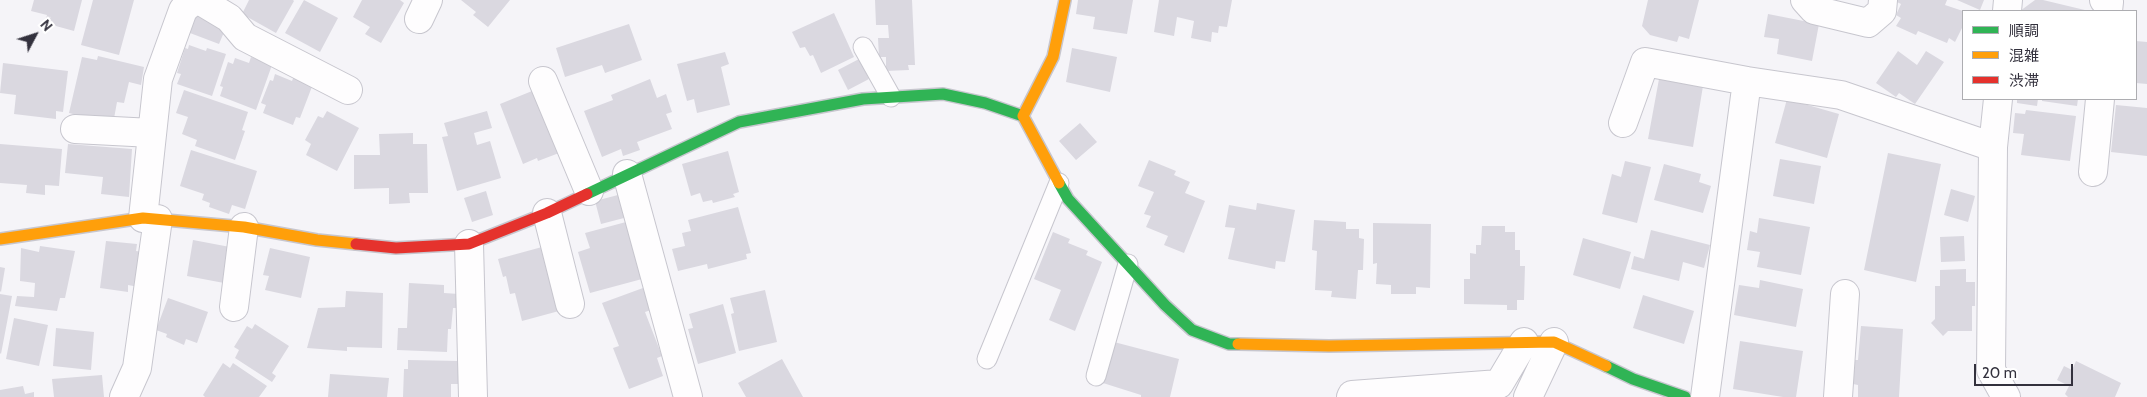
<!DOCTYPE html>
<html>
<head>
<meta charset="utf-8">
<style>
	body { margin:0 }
	#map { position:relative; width:2147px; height:397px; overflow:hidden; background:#f5f4f8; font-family:Cabin,"Noto Sans JP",sans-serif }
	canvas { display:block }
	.legend { position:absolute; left:1962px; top:10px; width:175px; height:90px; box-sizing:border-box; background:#fff; border:1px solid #adadb1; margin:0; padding:6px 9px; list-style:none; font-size:15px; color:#33313d }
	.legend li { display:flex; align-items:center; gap:10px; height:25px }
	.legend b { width:25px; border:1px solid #adadb1 }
	.north { position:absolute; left:10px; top:10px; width:50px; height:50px; -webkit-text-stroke:4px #fff; paint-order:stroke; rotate:50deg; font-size:14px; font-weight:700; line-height:20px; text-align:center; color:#33313d }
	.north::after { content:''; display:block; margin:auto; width:18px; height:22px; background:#33313d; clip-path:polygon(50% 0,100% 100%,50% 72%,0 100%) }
	.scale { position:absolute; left:1974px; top:364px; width:99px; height:22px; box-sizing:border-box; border:2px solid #33313d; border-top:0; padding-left:6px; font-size:15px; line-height:18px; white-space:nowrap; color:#33313d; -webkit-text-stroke:4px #fff; paint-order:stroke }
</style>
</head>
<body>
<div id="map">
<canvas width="2147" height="397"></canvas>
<ul class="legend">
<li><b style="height:6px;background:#30b455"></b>順調</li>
<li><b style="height:6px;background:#ff9f0a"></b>混雑</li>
<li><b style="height:6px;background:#e5322d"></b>渋滞</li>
</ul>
<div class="north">N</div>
<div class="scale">20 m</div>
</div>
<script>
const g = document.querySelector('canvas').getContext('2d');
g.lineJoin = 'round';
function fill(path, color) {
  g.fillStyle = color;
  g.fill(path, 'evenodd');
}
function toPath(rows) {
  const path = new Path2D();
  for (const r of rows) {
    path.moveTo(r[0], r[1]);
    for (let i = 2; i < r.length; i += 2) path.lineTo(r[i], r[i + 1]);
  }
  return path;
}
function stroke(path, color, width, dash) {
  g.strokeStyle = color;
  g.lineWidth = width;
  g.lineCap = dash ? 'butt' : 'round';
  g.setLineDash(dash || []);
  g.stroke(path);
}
fill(toPath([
	[34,0,82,0,74,31,45,23,47,15,31,11],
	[93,0,134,0,119,55,81,45],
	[249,0,293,0,294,1,276,33,242,14],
	[304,0,338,18,320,52,285,33],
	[362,0,400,0,404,3,381,43,365,34,370,27,353,17],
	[461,0,510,0,488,27,473,15,476,12],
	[875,0,912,0,915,65,908,65,909,70,886,71,886,57,879,57,878,38,889,38,888,25,876,25],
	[1078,0,1133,0,1127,34,1093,29,1095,17,1076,14],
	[1159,0,1232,0,1227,27,1219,26,1218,33,1212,32,1211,42,1191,38,1194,21,1177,17,1174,36,1154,32],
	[1648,0,1699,0,1689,39,1679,36,1677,42,1650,35,1642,26],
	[1897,0,1947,0,1945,5,1963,11,1963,26,1955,42,1949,38,1947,43,1918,31,1916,35,1896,26,1901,18,1896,15,1901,4,1897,2],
	[1957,0,1984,0,1980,10],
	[2035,0,2043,0,2089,11,2020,11],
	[197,13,227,25,219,44,190,33],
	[834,13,854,57,821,73,813,55,810,56,805,47,800,48,792,32],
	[1768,14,1819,24,1812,61,1777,54,1779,39,1764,37],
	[629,24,642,60,605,73,602,65,565,77,556,48],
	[2136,41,2147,42,2147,84,2136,83],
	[189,45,206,51,207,48,226,54,212,96,177,84,181,74,177,73,185,48,188,49],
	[1072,48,1117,57,1110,92,1066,82],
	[1898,51,1917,65,1926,51,1944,62,1915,104,1899,93,1896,97,1876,83],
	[725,52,729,64,721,67,730,105,697,113,694,99,687,101,677,64],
	[98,56,144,67,141,85,129,82,124,103,117,102,113,124,69,113,82,57,97,60],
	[251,57,272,65,256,110,220,96,223,87,220,86,228,62,233,64,235,58,249,63],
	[859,59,869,79,848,90,838,70],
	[3,63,68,71,63,112,56,111,56,119,14,114,16,95,0,93],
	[275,74,292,81,294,76,313,84,300,118,296,117,293,125,263,113,266,105,261,103,270,80,273,81],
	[650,79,657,98,666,94,672,112,666,114,672,129,637,142,640,150,623,156,621,149,602,157,584,111,613,100,611,95],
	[1659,79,1703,86,1693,147,1648,139],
	[537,89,559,153,538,161,537,158,523,164,500,104],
	[184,90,248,112,242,130,245,131,235,160,195,146,197,140,182,134,188,117,176,113],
	[1787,99,1839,114,1827,158,1775,143],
	[2017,99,2038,99,2037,106,2017,103],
	[2042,99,2078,99,2077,106,2042,101],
	[2116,105,2147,108,2147,156,2111,152],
	[2026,110,2076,116,2070,161,2021,155,2024,134,2013,133,2015,113,2025,114],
	[327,111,359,128,337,171,306,155,311,144,305,140,318,116,323,118],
	[487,111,492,128,474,133,477,145,490,141,501,178,457,191,442,137,448,136,444,123],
	[1080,123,1097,142,1076,160,1059,141],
	[413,133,413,144,427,144,428,193,409,193,410,203,389,204,389,188,354,189,354,155,380,155,379,134],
	[0,144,62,149,59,186,45,185,45,195,26,193,27,185,0,183],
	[68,144,132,149,129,197,101,194,103,177,65,173],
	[191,150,257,171,245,209,232,205,229,214,209,207,210,203,202,200,204,194,180,186],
	[728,151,739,192,733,194,735,197,713,203,712,200,703,202,700,193,691,196,682,164],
	[1888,153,1941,164,1916,282,1864,270],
	[1780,159,1821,166,1814,204,1773,196],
	[1149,160,1176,171,1174,175,1190,182,1185,193,1205,201,1184,253,1164,245,1168,236,1146,227,1151,216,1144,214,1154,192,1138,186],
	[1625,161,1651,167,1637,223,1602,214,1612,174,1621,177],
	[1664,164,1701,174,1699,182,1711,186,1703,213,1654,200],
	[1951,189,1975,196,1968,222,1944,215],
	[486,191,493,215,472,222,464,198],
	[618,195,624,218,601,224,595,201],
	[1257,203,1295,210,1285,262,1276,261,1275,269,1228,259,1235,228,1225,227,1229,205,1256,210],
	[738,207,751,253,746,254,747,259,708,269,707,264,678,271,672,249,685,246,682,233,691,231,688,220],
	[1759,218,1810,227,1801,275,1757,267,1760,252,1747,250,1750,231,1757,233],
	[1314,220,1346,222,1346,229,1359,229,1359,238,1364,239,1363,270,1358,270,1356,299,1331,297,1332,291,1315,290,1317,251,1312,250],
	[626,222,642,279,590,293,578,252,590,248,585,233],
	[1373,223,1431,224,1430,288,1416,287,1416,294,1391,294,1391,285,1376,284,1377,263,1373,264],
	[1482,226,1505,226,1505,232,1515,232,1515,250,1520,250,1520,266,1525,266,1524,300,1517,300,1517,310,1507,310,1507,305,1464,304,1464,279,1470,279,1470,253,1476,254,1476,245,1481,245],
	[1651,230,1710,245,1704,268,1683,262,1679,281,1631,269,1634,256,1644,259],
	[1053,232,1070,239,1068,243,1088,251,1086,255,1102,262,1075,331,1049,320,1061,290,1034,279],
	[1964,236,1965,261,1941,262,1940,237],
	[1583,238,1631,252,1620,289,1573,275],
	[193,240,230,247,224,283,187,276],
	[106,241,137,244,136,251,143,252,139,287,128,285,128,292,100,288],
	[40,246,75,251,65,298,60,298,57,311,15,306,17,296,34,297,35,283,20,281,21,248,39,252],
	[542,247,559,311,522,321,515,293,510,294,506,276,503,277,498,259],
	[270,248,310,257,301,298,265,290,269,276,263,275],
	[0,267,5,268,1,292,0,291],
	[1966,269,1966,282,1975,282,1975,306,1972,306,1972,331,1948,331,1943,336,1931,323,1935,319,1935,286,1940,286,1940,270],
	[1760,280,1803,289,1796,327,1734,315,1739,285,1759,288],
	[409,283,444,285,444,293,459,294,458,308,453,308,451,329,448,329,447,352,397,350,398,328,407,328],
	[643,288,651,310,645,312,662,356,657,358,663,376,629,389,613,348,619,346,602,303],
	[765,290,777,342,739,351,731,314,734,313,730,298],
	[346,291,383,293,382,348,347,347,347,351,307,348,318,308,345,307],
	[0,294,12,296,1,354,0,353],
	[1643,295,1694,311,1684,344,1633,328],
	[168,298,208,312,197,343,186,339,184,345,166,337,167,334,156,330],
	[723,304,736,353,698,364,688,329,693,328,689,314],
	[14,318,48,325,39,366,6,359],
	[255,324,289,346,272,373,276,376,272,382,235,358,239,350,234,347,247,326,252,329],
	[1861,326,1903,329,1899,397,1858,397,1858,385,1853,384,1855,360,1858,360],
	[56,328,94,332,91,370,53,366],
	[1740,341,1803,351,1796,397,1783,397,1733,389],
	[1114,342,1179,359,1170,397,1141,397,1141,395,1103,383],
	[782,359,803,397,746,397,738,383],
	[408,360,459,361,458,384,451,384,451,397,403,397,404,369,408,369],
	[2076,361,2121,383,2115,397,2068,397,2065,394,2069,386,2057,380,2064,366,2072,370],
	[223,363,230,368,233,363,267,386,259,397,205,397,203,395],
	[330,374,389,378,387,397,328,397],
	[102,375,104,397,54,397,52,379],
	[23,386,25,394,34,392,34,397,0,397,0,390]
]), '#dad8e0');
const lane = toPath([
	[863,47,891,97],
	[987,359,1059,183],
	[1096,376,1128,264]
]);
const street = toPath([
	[199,0,229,18,245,37,348,90],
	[1805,0,1814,10,1868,23,1882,11,1883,0],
	[2104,0,2109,2,2108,11],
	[2007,11,2008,0],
	[419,19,428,0],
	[543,81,589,191],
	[1998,99,1993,147,1991,370,2006,397],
	[1623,123,1645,62,1747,81],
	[75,129,152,133],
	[2093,172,2100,99],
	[627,174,688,397],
	[547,213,570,304],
	[143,218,158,79,183,10,194,0],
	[469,244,473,397],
	[234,307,244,227],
	[124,397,137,368,158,219],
	[1351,397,1352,395,1499,384,1524,342],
	[1528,397,1554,342],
	[1705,397,1747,81,1841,95,1993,147],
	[1838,397,1845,294]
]);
const fast = toPath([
	[1059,183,1068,199,1165,305,1192,330,1229,344,1238,344],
	[587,194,739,122,863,99,943,94,985,103,1023,116],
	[1606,366,1633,379,1685,397]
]);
const slow = toPath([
	[1059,183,1023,116,1053,57,1065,0],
	[0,239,143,218,244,227,317,240,356,244],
	[1238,344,1329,346,1554,342,1606,366]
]);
const jam = toPath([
	[356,244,396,248,469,244,547,213,587,194]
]);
stroke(lane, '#c7c6ce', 21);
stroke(street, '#c7c6ce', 30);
stroke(fast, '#c7c6ce', 14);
stroke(slow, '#c7c6ce', 14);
stroke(jam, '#c7c6ce', 14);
stroke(lane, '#fefdfe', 19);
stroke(street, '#fefdfe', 28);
stroke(fast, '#30b455', 11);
stroke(slow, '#ff9f0a', 11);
stroke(jam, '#e5322d', 11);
</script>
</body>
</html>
